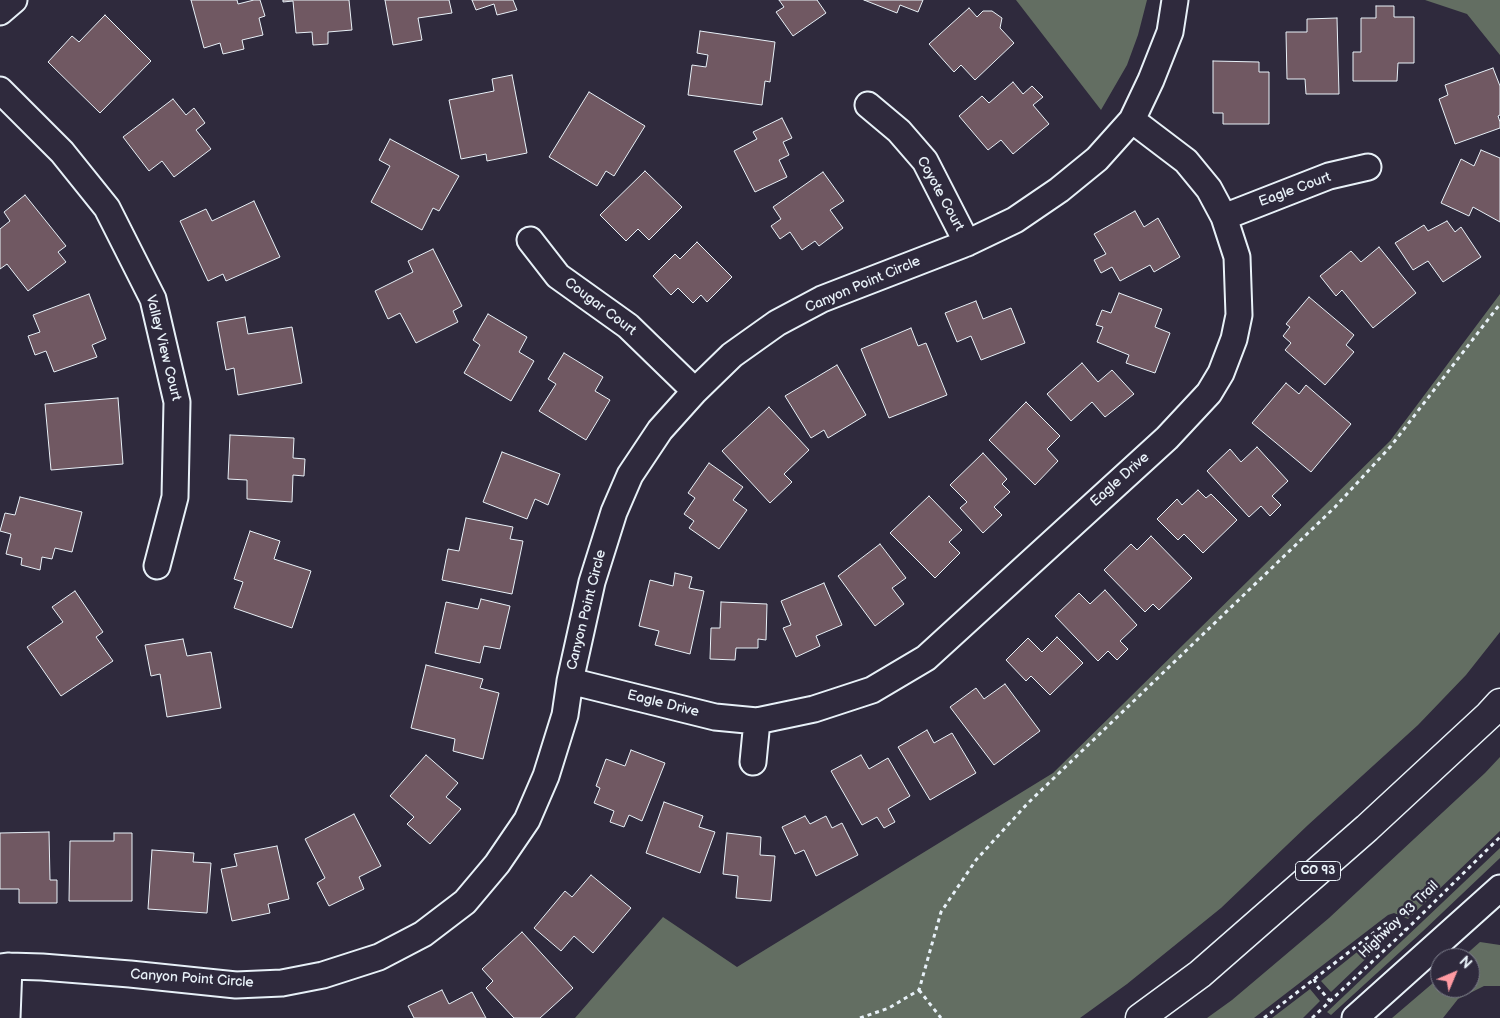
<!DOCTYPE html>
<html>
<head>
<meta charset="utf-8">
<style>
	body { margin:0 }
	#map { position:relative; width:1500px; height:1018px; overflow:hidden; background:#2f2a3d; font-family:"Balsamiq Sans",sans-serif }
	canvas { display:block }
	.north { position:absolute; left:1430px; top:948px; width:50px; height:50px; box-sizing:border-box; background:#2f2a3d; border:1px solid #797a88; border-radius:50%; rotate:45deg; font-size:14px; font-weight:700; line-height:20px; text-align:center; color:#e8f1f8 }
	.north::after { content:''; display:block; margin:auto; width:18px; height:22px; background:#ff9aa2; clip-path:polygon(50% 0,100% 100%,50% 72%,0 100%) }
</style>
</head>
<body>
<div id="map">
<canvas width="1500" height="1018"></canvas>
<div class="north">N</div>
</div>
<script>
const g = document.querySelector('canvas').getContext('2d');
g.lineJoin = 'round';
function fill(path, color) {
  g.fillStyle = color;
  g.fill(path, 'evenodd');
}
function toPath(rows) {
  const path = new Path2D();
  for (const r of rows) {
    path.moveTo(r[0], r[1]);
    for (let i = 2; i < r.length; i += 2) path.lineTo(r[i], r[i + 1]);
  }
  return path;
}
function stroke(path, color, width, dash) {
  g.strokeStyle = color;
  g.lineWidth = width;
  g.lineCap = dash ? 'butt' : 'round';
  g.setLineDash(dash || []);
  g.stroke(path);
}
function drawText(font, color, halo, rows, align = 'center') {
  g.font = font + ' "Balsamiq Sans",sans-serif';
  g.lineWidth = 5;
  g.setLineDash([]);
  g.textBaseline = 'middle';
  g.strokeStyle = halo;
  g.fillStyle = color;
  for (const [text, x, y, turn = 0] of rows) {
    g.save();
    g.translate(x, y);
    g.rotate((+turn || 0) * Math.PI / 180);
    g.textAlign = isNaN(turn) ? turn : align;
    if (halo) g.strokeText(text, 0, 0);
    g.fillText(text, 0, 0);
    g.restore();
  }
}
fill(toPath([
	[1016,0,1147,0,1138,35,1127,65,1101,110],
	[1425,0,1500,0,1500,55,1467,14],
	[1500,294,1500,632,1466,675,1418,725,1308,825,1221,908,1127,984,1080,1018,575,1018,663,917,737,967,1053,773,1390,441],
	[1500,757,1500,831,1408,919,1394,913,1388,915,1254,1018,1207,1018,1232,1000,1329,918,1485,773],
	[1500,848,1500,858,1423,931,1331,1015,1327,1012],
	[1392,924,1395,924,1399,927,1331,992,1321,981],
	[1480,942,1500,945,1500,986,1484,986,1458,999,1443,1018,1392,1018,1440,977,1440,988,1470,988,1470,958,1462,958],
	[1310,989,1320,1001,1303,1018,1272,1018]
]), '#636e62');
const building = toPath([
	[191,0,237,0,238,4,254,0,260,0,265,16,259,18,263,35,242,40,244,49,223,54,220,43,204,48,191,0],
	[283,0,349,0,352,30,328,32,328,44,313,45,312,32,296,33,293,1,283,2,283,0],
	[385,0,449,0,452,13,418,18,422,40,393,45,385,0],
	[472,0,513,0,517,10,497,15,494,4,476,10,472,0],
	[779,0,817,0,826,13,793,36,776,12,784,7,779,0],
	[864,0,923,0,918,12,900,5,897,13,864,0],
	[1376,6,1394,6,1394,17,1414,17,1414,63,1398,63,1397,81,1353,81,1353,52,1361,52,1361,18,1376,18,1376,6],
	[969,8,977,17,983,11,992,11,1002,18,1000,28,1014,43,975,80,961,65,954,72,929,44,969,8],
	[105,15,151,61,100,113,48,62,72,36,79,42,105,15],
	[1337,18,1339,94,1306,94,1305,79,1287,79,1286,32,1307,32,1307,19,1337,18],
	[700,31,775,42,770,82,765,81,762,105,688,95,692,65,706,67,708,55,697,53,700,31],
	[1213,61,1259,62,1259,72,1269,72,1269,124,1223,124,1223,113,1213,113,1213,61],
	[1493,68,1500,86,1500,115,1498,116,1500,122,1500,128,1455,144,1439,99,1448,95,1445,85,1493,68],
	[512,75,527,153,487,161,486,154,461,159,449,100,494,91,492,79,512,75],
	[1013,82,1023,94,1032,86,1043,97,1033,105,1049,124,1013,154,1001,140,988,150,959,116,982,96,989,103,1013,82],
	[589,92,645,126,614,176,606,171,597,186,549,157,589,92],
	[173,99,186,115,194,108,205,123,196,130,211,149,174,177,162,161,149,171,123,137,173,99],
	[782,118,792,138,783,142,789,155,779,160,787,177,755,192,734,151,757,139,753,132,782,118],
	[390,139,459,176,439,211,433,208,422,230,371,202,390,166,379,160,390,139],
	[1481,150,1500,158,1500,222,1473,207,1469,216,1441,203,1461,159,1474,166,1481,150],
	[645,171,682,207,649,240,638,229,626,241,600,215,645,171],
	[823,172,844,201,830,210,843,228,819,246,815,241,802,250,790,232,780,239,771,226,781,219,773,207,823,172],
	[25,195,66,246,58,252,66,262,28,291,7,264,0,269,0,229,10,221,4,212,25,195],
	[254,201,280,257,226,281,223,274,208,281,180,221,206,209,212,221,254,201],
	[1135,211,1144,227,1158,218,1180,257,1154,272,1150,265,1120,281,1112,267,1101,273,1094,260,1106,254,1094,234,1135,211],
	[1447,221,1455,232,1461,227,1481,257,1443,282,1428,261,1413,270,1395,243,1424,225,1428,231,1447,221],
	[697,242,732,277,707,302,701,295,693,303,678,288,671,295,653,276,675,254,680,259,697,242],
	[1379,247,1416,293,1373,328,1342,290,1336,296,1320,276,1351,251,1361,262,1379,247],
	[433,249,462,306,453,311,458,322,416,343,400,313,388,319,375,291,413,272,408,261,433,249],
	[1119,293,1162,309,1155,327,1170,333,1155,373,1126,363,1129,355,1097,342,1103,327,1096,325,1102,310,1111,313,1119,293],
	[89,294,106,339,92,345,97,357,54,372,46,351,35,355,28,336,40,332,33,315,89,294],
	[1309,297,1354,335,1346,345,1354,352,1325,385,1285,350,1291,343,1283,336,1290,327,1286,324,1309,297],
	[976,301,983,319,1011,308,1025,343,981,360,971,336,957,342,945,313,976,301],
	[488,314,527,337,519,352,534,361,511,401,464,373,480,345,473,340,488,314],
	[245,317,248,334,292,327,302,383,238,395,234,368,226,370,217,322,245,317],
	[911,328,918,346,926,343,947,395,889,418,861,349,911,328],
	[564,353,603,377,595,391,610,400,586,440,539,411,556,384,548,379,564,353],
	[1082,363,1098,382,1112,370,1134,394,1105,417,1092,402,1071,421,1047,394,1082,363],
	[837,365,866,415,828,438,824,430,811,438,785,396,837,365],
	[1286,383,1299,394,1306,385,1351,424,1311,472,1252,423,1286,383],
	[118,398,123,464,51,470,45,404,118,398],
	[1026,402,1060,436,1047,449,1058,461,1035,485,989,440,1026,402],
	[769,407,809,450,784,474,792,482,770,503,722,451,769,407],
	[230,435,294,438,293,458,305,459,304,476,293,475,292,502,247,499,247,480,228,479,230,435],
	[1257,447,1288,481,1272,496,1281,505,1270,516,1261,506,1249,517,1207,471,1230,449,1241,462,1257,447],
	[502,452,560,474,548,505,535,499,527,519,483,502,502,452],
	[983,453,1007,479,1002,484,1010,492,994,507,1002,515,983,533,960,508,967,502,950,485,983,453],
	[709,463,743,487,733,500,747,510,719,549,689,528,694,521,684,514,695,498,688,493,709,463],
	[1198,490,1206,498,1211,494,1237,520,1203,553,1184,534,1178,540,1157,519,1177,499,1182,505,1198,490],
	[929,496,962,530,949,542,960,553,935,578,890,533,929,496],
	[20,497,82,512,72,552,55,548,52,559,42,557,40,570,21,565,22,558,6,554,11,534,0,531,5,513,15,515,20,497],
	[466,518,513,527,510,539,523,541,512,594,442,580,448,549,459,551,466,518],
	[250,531,280,541,274,559,311,571,292,628,234,608,243,582,234,579,250,531],
	[1151,536,1192,578,1159,610,1153,604,1145,612,1104,570,1131,544,1137,550,1151,536],
	[880,544,906,578,892,588,904,604,875,626,838,576,880,544],
	[675,573,692,577,689,588,704,591,690,654,655,645,659,631,639,626,650,580,673,586,675,573],
	[824,583,842,625,816,636,820,646,796,657,783,628,791,625,781,601,824,583],
	[1105,590,1137,625,1120,641,1128,649,1117,660,1108,651,1098,661,1055,616,1079,593,1090,604,1105,590],
	[75,591,103,632,96,637,113,661,61,696,27,647,63,622,52,607,75,591],
	[481,599,510,606,500,649,484,646,480,663,435,653,446,602,478,609,481,599],
	[721,602,767,604,766,640,758,639,758,648,736,648,735,660,710,659,711,628,720,628,721,602],
	[1057,637,1083,663,1050,695,1031,676,1026,681,1006,660,1028,638,1042,652,1057,637],
	[183,639,187,656,211,652,221,708,167,717,160,674,151,676,145,645,183,639],
	[426,665,483,679,480,688,499,693,483,759,453,751,455,739,411,728,426,665],
	[1005,684,1040,731,994,765,950,707,976,688,984,699,1005,684],
	[927,730,934,743,952,733,976,773,930,800,898,747,927,730],
	[631,750,665,763,642,821,629,815,624,827,610,822,614,811,594,803,600,788,596,786,606,759,625,766,631,750],
	[426,755,458,783,446,797,461,809,430,844,407,824,414,817,390,796,426,755],
	[861,755,869,769,888,758,910,796,888,809,895,822,884,828,877,817,862,825,831,771,861,755],
	[664,802,703,816,699,827,715,832,700,873,646,853,664,802],
	[354,814,381,866,359,877,364,889,329,906,317,883,325,878,305,839,354,814],
	[805,816,810,824,826,816,832,828,842,823,858,855,816,876,804,850,795,854,782,827,805,816],
	[49,832,50,880,57,880,57,903,19,903,19,889,0,889,0,833,49,832],
	[114,833,132,833,132,901,69,901,70,841,114,841,114,833],
	[727,833,761,837,760,855,775,856,771,901,736,898,738,876,723,874,727,833],
	[277,846,289,899,268,904,270,913,232,921,221,869,237,866,234,854,277,846],
	[152,850,194,853,193,862,211,863,207,913,148,909,152,850],
	[591,875,631,908,593,953,574,936,561,951,534,928,565,891,572,897,591,875],
	[522,932,573,988,540,1018,514,1018,486,988,493,981,482,969,522,932],
	[442,990,449,1004,472,992,486,1018,414,1018,408,1006,442,990]
]);
fill(building, '#705862');
stroke(building, '#e8f1f8', 1);
const street = toPath([
	[0,12,14,0],
	[0,90,62,152,107,208,153,299,177,402,175,497,157,566],
	[868,105,899,131,925,161,967,243],
	[1224,217,1329,176,1368,167],
	[530,240,558,276,628,326,695,391],
	[570,681,715,717,757,721,814,709,872,690,926,658,1167,438,1209,393,1221,373,1234,339,1239,315,1237,257,1224,217,1209,189,1186,161,1132,120],
	[753,762,757,721],
	[0,967,9,966,42,967,130,974,236,985,282,983,323,975,379,957,423,934,465,902,497,864,527,820,546,776,565,715,570,681,592,582,614,512,630,475,660,430,695,391,732,355,777,323,822,299,967,243,1015,220,1059,190,1097,159,1132,120,1151,80,1170,32,1175,0],
	[7,1018,9,966],
	[1355,1018,1500,888]
]);
const highway = toPath([
	[1140,1018,1200,974,1367,828,1489,715,1500,703]
]);
stroke(street, '#e8f1f8', 29);
stroke(highway, '#e8f1f8', 31);
stroke(toPath([
	[1314,979,1317,986,1330,1001],
	[919,990,941,1018],
	[860,1018,889,1008,919,990,941,912,976,860,1028,803,1335,507,1391,446,1500,304],
	[1264,1018,1385,924,1396,921,1406,930],
	[1312,1018,1406,930,1500,837]
]), '#e8f1f8', 3, [4, 4]);
stroke(street, '#2f2a3d', 25);
stroke(highway, '#2f2a3d', 28);
for (const [x, y, w] of [
	[1318,871,45]
]) {
  const box = new Path2D();
  box.roundRect(x - w / 2, y - 9.5, w, 19, 4);
  g.fillStyle = '#2f2a3d';
  g.fill(box);
  stroke(box, '#e8f1f8', 1);
}
drawText('bold 12px', '#e8f1f8', null, [
	["CO 93",1318,871]
]);
drawText('14px', '#e8f1f8', '#2f2a3d', [
	["Eagle Court",1295,190,-20],
	["Coyote Court",940,194,61],
	["Canyon Point Circle",863,285,-23],
	["Cougar Court",600,307,37],
	["Valley View Court",163,348,76],
	["Eagle Drive",1120,480,-42],
	["Canyon Point Circle",587,610,-76],
	["Eagle Drive",663,704,14],
	["Highway 93 Trail",1399,920,-44],
	["Canyon Point Circle",192,979,4]
]);
</script>
</body>
</html>
